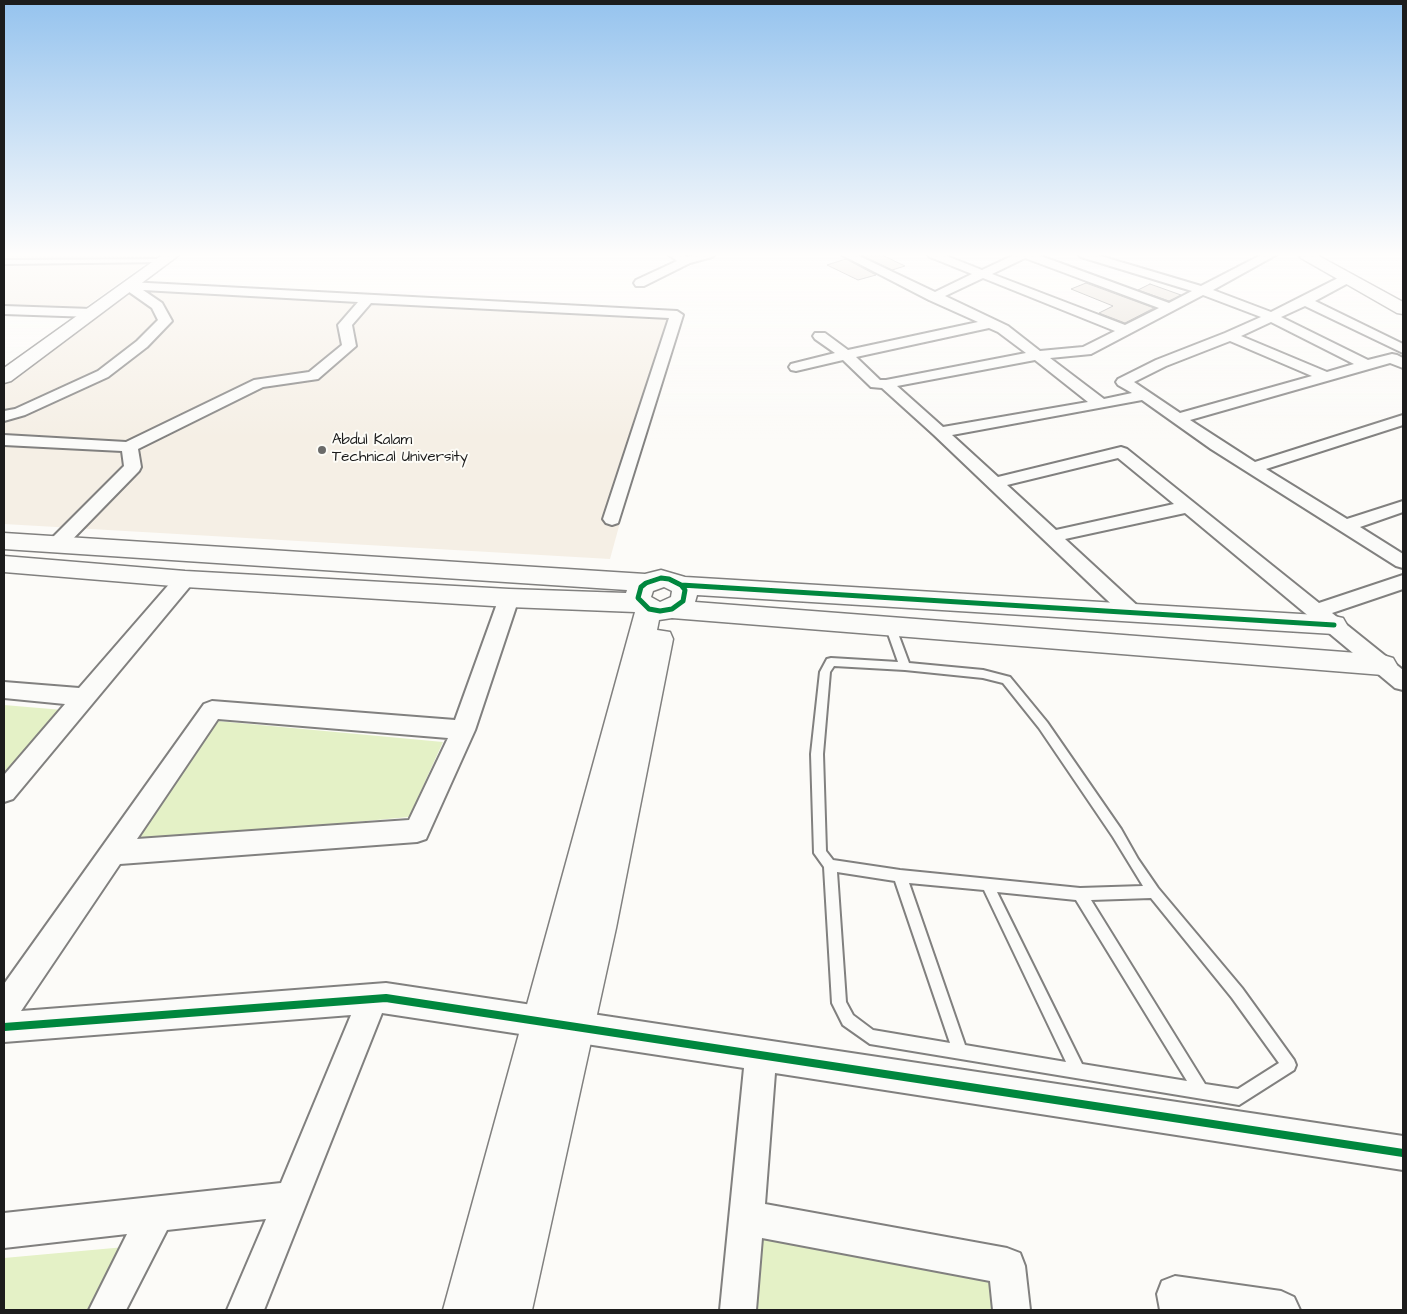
<!DOCTYPE html>
<html>
<head>
<meta charset="utf-8">
<style>
	body { margin:0 }
	#map { position:relative; width:1407px; height:1314px; overflow:hidden; background:#fcfbf8; font-family:"Architects Daughter",sans-serif }
	canvas { display:block }
	.frame { position:absolute; inset:0; border:5px solid #1c1c1c; pointer-events:none }
</style>
</head>
<body>
<div id="map">
<canvas width="1407" height="1314"></canvas>
<div class="frame"></div>
</div>
<script>
const g = document.querySelector('canvas').getContext('2d');
g.lineJoin = 'round';
function fill(path, color) {
  g.fillStyle = color;
  g.fill(path, 'evenodd');
}
function toPath(rows) {
  const path = new Path2D();
  for (const r of rows) {
    path.moveTo(r[0], r[1]);
    for (let i = 2; i < r.length; i += 2) path.lineTo(r[i], r[i + 1]);
  }
  return path;
}
function stroke(path, color, width, dash) {
  g.strokeStyle = color;
  g.lineWidth = width;
  g.lineCap = dash ? 'butt' : 'round';
  g.setLineDash(dash || []);
  g.stroke(path);
}
function drawText(font, color, halo, rows, align = 'center') {
  g.font = font + ' "Architects Daughter",sans-serif';
  g.lineWidth = 4;
  g.setLineDash([]);
  g.textBaseline = 'middle';
  g.strokeStyle = halo;
  g.fillStyle = color;
  for (const [text, x, y, turn = 0] of rows) {
    g.save();
    g.translate(x, y);
    g.rotate((+turn || 0) * Math.PI / 180);
    g.textAlign = isNaN(turn) ? turn : align;
    if (halo) g.strokeText(text, 0, 0);
    g.fillText(text, 0, 0);
    g.restore();
  }
}
fill(toPath([
	[4,255,158,255,87,306,82,307,73,313,4,309],
	[129,286,677,315,610,559,4,524,4,376]
]), '#f5efe5');
fill(toPath([
	[4,705,63,710,4,780],
	[217,721,443,742,409,817,136,842],
	[758,1237,990,1277,993,1310,753,1310],
	[125,1247,93,1310,4,1310,4,1258]
]), '#e4f1c6');
const building = toPath([
	[861,255,882,255,905,266,892,270,861,255],
	[846,259,876,275,858,280,827,265,846,259],
	[1086,283,1154,308,1125,323,1099,313,1113,306,1071,289,1086,283],
	[1150,284,1181,295,1169,301,1138,290,1150,284]
]);
fill(building, '#e4ddd3');
stroke(building, '#81807f', 1);
const lane = toPath([
	[164,259,166,260,166,262,4,264,4,260,164,259],
	[891,625,896,628,909,663,983,670,1010,677,1047,722,1121,829,1138,859,1158,888,1242,988,1294,1060,1296,1065,1294,1070,1239,1105,870,1044,843,1025,832,1003,824,867,814,853,811,754,820,672,827,659,831,658,898,662,886,628,891,625],
	[834,666,905,670,983,678,1003,683,1039,728,1113,837,1143,886,1080,888,900,870,833,860,826,851,823,754,830,672,834,666],
	[837,872,895,881,950,1043,873,1030,853,1015,846,1002,837,872],
	[909,883,984,890,1066,1062,965,1045,909,883],
	[997,892,1076,900,1187,1081,1082,1064,997,892],
	[1151,898,1232,998,1279,1063,1238,1089,1205,1084,1091,900,1151,898]
]);
const street = toPath([
	[669,255,683,255,687,257,695,255,714,255,712,257,690,263,644,286,636,286,634,283,636,280,677,261,669,255],
	[842,255,857,255,935,292,972,274,930,257,928,255,944,255,982,270,1014,255,1038,255,1169,303,1192,291,1081,257,1079,255,1097,255,1201,286,1261,255,1276,255,1213,290,1271,312,1344,275,1352,275,1354,278,1352,281,1315,301,1403,344,1403,353,1305,306,1281,317,1368,360,1392,354,1397,355,1403,358,1403,368,1390,363,1190,420,1255,462,1403,415,1403,425,1266,469,1347,519,1403,501,1403,512,1360,527,1403,554,1403,568,1396,566,1211,449,1142,400,952,435,998,477,1121,447,1127,449,1319,603,1403,575,1403,589,1332,613,1403,670,1403,690,1395,688,1185,513,1065,539,1141,609,1144,614,1141,619,1134,621,1127,619,934,435,882,388,871,387,843,360,796,371,791,370,789,367,791,364,835,353,815,339,813,336,815,333,825,333,848,350,978,322,929,300,842,255],
	[1025,258,1159,308,1125,325,992,274,1025,258],
	[983,278,1115,331,1083,347,1040,351,1008,326,945,296,983,278],
	[1203,295,1261,317,1225,333,1156,360,1118,379,1116,382,1118,385,1132,393,1104,399,1050,358,1091,354,1203,295],
	[1271,322,1354,364,1327,372,1241,336,1271,322],
	[989,328,998,332,1026,353,886,380,880,380,856,357,989,328],
	[1230,341,1312,376,1180,413,1134,382,1166,366,1230,341],
	[1035,360,1088,402,943,427,897,386,1035,360],
	[1118,458,1174,504,1056,530,1007,485,1118,458],
	[129,282,677,311,683,315,618,523,612,525,606,523,603,519,669,318,371,303,352,325,356,346,318,379,263,387,138,449,141,467,139,471,63,549,56,551,49,549,47,545,49,541,124,466,122,451,4,445,4,435,126,442,254,380,309,372,342,345,338,325,358,302,143,290,162,303,172,321,147,347,108,377,25,415,4,421,4,411,15,409,98,371,137,341,158,320,152,308,125,289,123,286,125,283,129,282],
	[4,306,92,309,98,313,92,317,4,314,4,306],
	[185,572,192,574,195,579,192,584,13,799,4,802,4,775,65,704,4,698,4,682,79,688,178,574,185,572],
	[509,591,516,593,519,598,475,730,426,839,417,842,120,864,21,1011,386,983,1403,1136,1403,1170,775,1073,765,1204,1007,1248,1020,1253,1025,1266,1030,1310,993,1310,990,1281,762,1238,756,1310,720,1310,744,1068,382,1013,264,1310,227,1310,266,1219,167,1230,126,1310,89,1310,127,1234,4,1248,4,1213,281,1183,351,1015,4,1042,4,984,204,704,212,701,455,720,499,598,502,593,509,591],
	[218,719,448,738,409,820,137,839,218,719],
	[1175,1276,1281,1291,1294,1297,1300,1310,1160,1310,1157,1294,1162,1281,1175,1276]
]);
const secondary = toPath([
	[162,255,179,255,11,381,4,383,4,368,162,255],
	[1299,255,1317,255,1403,302,1403,314,1397,313,1301,258,1299,255],
	[4,533,645,574,661,570,685,577,1334,616,1343,618,1347,625,1343,632,1334,634,697,595,695,602,1383,655,1393,658,1397,665,1393,672,1383,675,672,618,659,620,657,630,670,632,673,639,616,928,532,1310,443,1310,635,612,509,607,185,587,4,572,4,556,185,571,509,589,626,593,627,590,4,549,4,533],
	[664,587,672,591,671,597,660,602,651,597,653,591,664,587]
]);
stroke(lane, '#81807f', 4);
stroke(street, '#81807f', 4);
stroke(secondary, '#81807f', 3);
fill(lane, '#fbfbf9');
fill(street, '#fbfbf9');
fill(secondary, '#fbfbf9');
stroke(toPath([
	[661,578,669,579,681,585,685,590,683,601,672,609,660,611,649,609,638,598,641,587,646,583,661,578],
	[681,585,1334,625]
]), '#00873e', 5);
stroke(toPath([
	[4,1027,386,998,1403,1153]
]), '#00873e', 8);
const sky = g.createLinearGradient(0, 0, 0, 439);
sky.addColorStop(0, '#95c3ee');
sky.addColorStop(0.58, '#fefdfc');
sky.addColorStop(1, '#fefdfc00');
g.fillStyle = sky;
g.fillRect(0, 0, 1407, 439);
for (const [x, y, r, color] of [
	[322,450,5,"#6a6a69"]
]) {
  const dot = new Path2D();
  dot.arc(x, y, r, 0, 2 * Math.PI);
  g.fillStyle = color;
  g.fill(dot);
  stroke(dot, '#fdfcf7', 2);
}
drawText('15px', '#1c1c1c', '#fdfcf7', [
	["Abdul Kalam",332,441],
	["Technical University",332,458]
], 'left');
</script>
</body>
</html>
